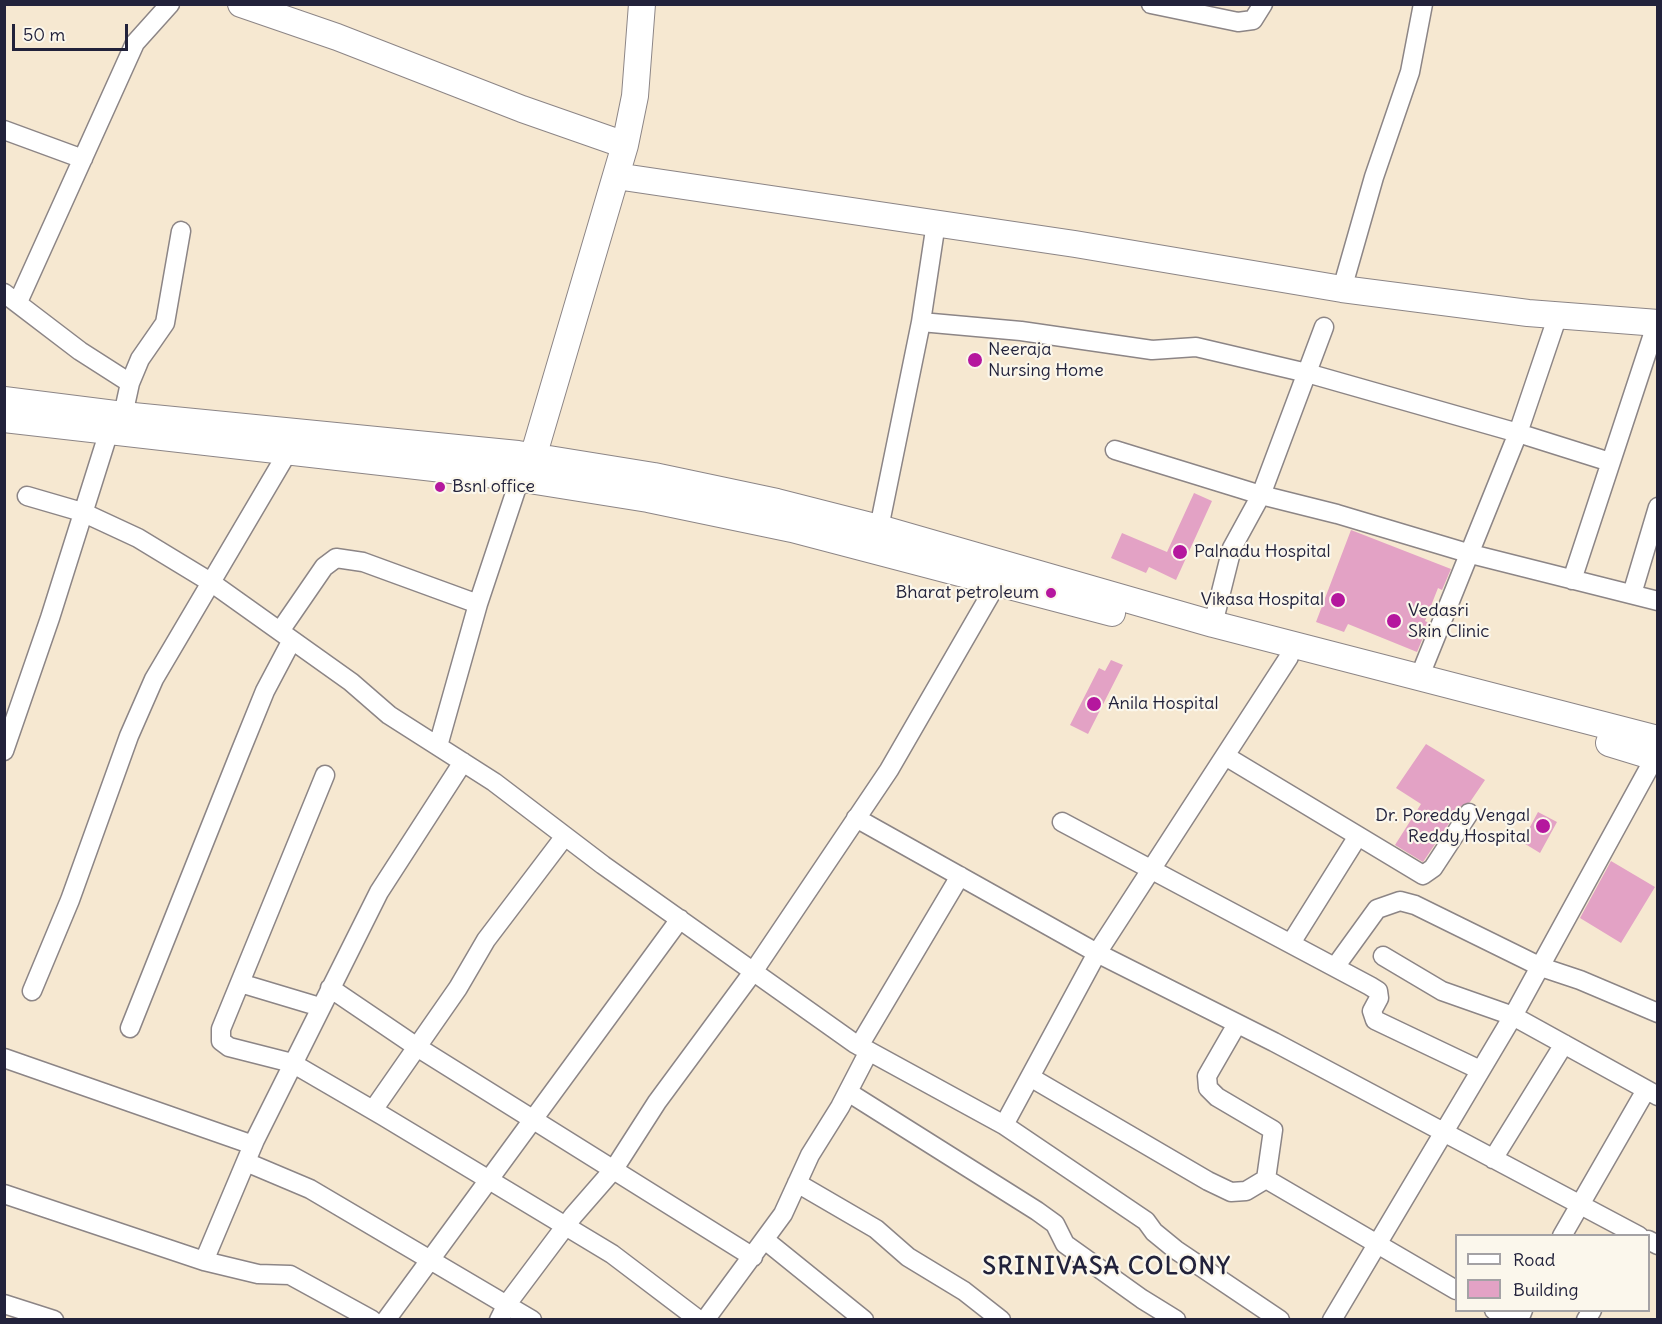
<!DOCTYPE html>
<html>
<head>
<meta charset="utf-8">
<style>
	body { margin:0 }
	#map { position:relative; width:1662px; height:1324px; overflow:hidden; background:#f6e8d1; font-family:Delius,sans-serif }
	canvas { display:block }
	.frame { position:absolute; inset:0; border:6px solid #22223b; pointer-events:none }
	.legend { position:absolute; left:1455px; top:1234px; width:195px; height:78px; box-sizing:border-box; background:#fbf7ec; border:2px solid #a4a2a5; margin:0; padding:8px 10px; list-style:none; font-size:18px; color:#22223b }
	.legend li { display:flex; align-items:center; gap:12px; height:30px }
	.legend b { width:30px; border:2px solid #a4a2a5 }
	.scale { position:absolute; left:12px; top:24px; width:116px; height:27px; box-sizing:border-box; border:3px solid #22223b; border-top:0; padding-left:8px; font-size:18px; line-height:21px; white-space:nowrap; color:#22223b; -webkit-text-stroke:4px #fbf7ec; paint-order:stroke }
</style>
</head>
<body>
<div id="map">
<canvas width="1662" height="1324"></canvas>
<div class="frame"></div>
<ul class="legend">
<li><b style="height:8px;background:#fff"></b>Road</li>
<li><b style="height:16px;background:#e3a2c5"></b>Building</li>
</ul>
<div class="scale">50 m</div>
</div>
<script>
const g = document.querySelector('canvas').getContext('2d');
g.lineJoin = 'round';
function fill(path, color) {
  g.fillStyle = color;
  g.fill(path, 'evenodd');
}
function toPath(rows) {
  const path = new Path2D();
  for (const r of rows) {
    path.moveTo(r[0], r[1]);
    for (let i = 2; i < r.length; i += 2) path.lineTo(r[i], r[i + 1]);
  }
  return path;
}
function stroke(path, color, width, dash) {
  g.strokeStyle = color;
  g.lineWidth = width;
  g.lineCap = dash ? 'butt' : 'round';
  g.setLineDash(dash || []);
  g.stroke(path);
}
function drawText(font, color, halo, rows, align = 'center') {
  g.font = font + ' Delius,sans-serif';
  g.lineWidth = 4.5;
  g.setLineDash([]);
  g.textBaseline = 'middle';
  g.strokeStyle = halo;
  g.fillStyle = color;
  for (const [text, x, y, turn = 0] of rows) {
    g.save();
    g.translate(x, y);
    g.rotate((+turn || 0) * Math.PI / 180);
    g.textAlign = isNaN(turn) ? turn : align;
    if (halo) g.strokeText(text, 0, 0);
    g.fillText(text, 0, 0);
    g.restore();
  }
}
fill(toPath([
	[1194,493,1212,501,1176,580,1149,567,1146,573,1111,558,1122,533,1167,552],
	[1351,530,1451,569,1442,590,1438,588,1425,621,1429,623,1417,652,1348,624,1344,632,1316,622],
	[1111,660,1123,665,1088,734,1070,725,1099,668,1105,671],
	[1426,744,1485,780,1470,802,1460,807,1423,862,1395,845,1421,804,1396,788],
	[1538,812,1557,822,1540,853,1522,842],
	[1611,861,1655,887,1621,943,1580,918]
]), '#e3a2c5');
const street = toPath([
	[1151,4,1238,22,1253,20,1263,4],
	[4,130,83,159],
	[1342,289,1374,177,1410,72,1423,4],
	[4,293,80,351,130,383,123,415],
	[18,302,135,43,170,4],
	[921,322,1021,331,1152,350,1196,347,1307,373,1518,433,1610,462],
	[130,383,140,359,165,323,181,231],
	[1115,450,1261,495,1337,514,1471,554,1658,601],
	[27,496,82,512,138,538,212,583,351,682,389,715,494,782,603,865,854,1043,1004,1125,1146,1221,1154,1232,1176,1250,1280,1320],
	[879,528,921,322,936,223],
	[1572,580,1657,322],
	[1632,594,1658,507],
	[1213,624,1232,548,1261,495,1324,327],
	[280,631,324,567,336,558,363,562,478,604],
	[1419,678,1518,433,1558,315],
	[438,746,478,604,520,478],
	[4,751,50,618,109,431],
	[1227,757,1423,875,1433,868,1469,813],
	[325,775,221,1029,221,1041,229,1047,292,1063,383,1116,612,1254,699,1320],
	[856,818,1097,953,1274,1042,1639,1236],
	[1062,822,1370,986,1378,991,1379,998,1372,1011,1375,1020,1480,1070],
	[1291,943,1358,836],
	[1383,956,1442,991,1513,1016,1658,1096],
	[1335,967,1377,909,1400,901,1415,905,1541,967,1580,980,1658,1013],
	[240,983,320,1007],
	[330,988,417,1047,753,1257],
	[32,991,70,900,129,736,154,679,289,450],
	[130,1028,239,755,265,691,292,640],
	[859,1046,960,876],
	[4,1058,253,1145],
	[1030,1077,1208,1181,1231,1192,1246,1191,1266,1179,1273,1130,1217,1097,1208,1088,1207,1076,1237,1024],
	[848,1092,1037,1211,1055,1224,1065,1244,1142,1299,1176,1320],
	[373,1110,458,988,486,940,565,836],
	[1004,1125,1097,953,1289,657],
	[1493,1159,1564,1044],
	[246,1162,310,1189,532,1320],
	[1266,1179,1456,1290],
	[797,1183,876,1229,908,1257,964,1291,1001,1320],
	[4,1194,204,1261,258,1274,290,1275,372,1320],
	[1562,1236,1646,1090],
	[765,1240,864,1320],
	[1648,1240,1658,1245],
	[204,1261,255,1140,379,892,463,762],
	[4,1304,54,1320],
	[1494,1310,1509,1320],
	[386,1320,680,919],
	[499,1320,507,1304,573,1216,614,1169,657,1102,753,972,889,770,997,583],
	[705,1320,783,1214,810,1155,840,1107,869,1051],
	[1332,1320,1513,1016,1655,757],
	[1519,1320,1523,1310],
	[1586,1320,1592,1310]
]);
const secondary = toPath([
	[241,4,337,37,522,109,625,145],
	[616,176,1075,244,1342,289,1528,313,1658,323],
	[4,400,123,415,518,454,654,476,777,502,879,528,1213,624,1658,739],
	[4,419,504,476,648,499,792,529,1112,613],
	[533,457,625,145,635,96,642,4],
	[1609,743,1658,758]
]);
stroke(street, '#8c8586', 21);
stroke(secondary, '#8c8586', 28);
stroke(street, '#fff', 18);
stroke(secondary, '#fff', 26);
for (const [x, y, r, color] of [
	[975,360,8,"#b5179e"],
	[440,487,6,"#b5179e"],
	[1180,552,8,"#b5179e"],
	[1051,593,6,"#b5179e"],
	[1338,600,8,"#b5179e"],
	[1394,621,8,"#b5179e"],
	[1094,704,8,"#b5179e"],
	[1543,826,8,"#b5179e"]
]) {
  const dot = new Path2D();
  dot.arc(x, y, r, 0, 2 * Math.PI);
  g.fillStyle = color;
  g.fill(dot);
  stroke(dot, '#fbf7ec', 2);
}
drawText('18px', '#22223b', '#fbf7ec', [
	["Neeraja",988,350],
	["Nursing Home",988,371],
	["Bsnl office",452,487],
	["Palnadu Hospital",1194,552],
	["Bharat petroleum",1039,593,"right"],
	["Vikasa Hospital",1324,600,"right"],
	["Vedasri",1408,611],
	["Skin Clinic",1408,632],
	["Anila Hospital",1108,704],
	["Dr. Poreddy Vengal",1530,816,"right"],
	["Reddy Hospital",1530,837,"right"]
], 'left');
g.letterSpacing = '1.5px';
drawText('bold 24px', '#22223b', '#fbf7ec', [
	["SRINIVASA COLONY",1107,1267]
]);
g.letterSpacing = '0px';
</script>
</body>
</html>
